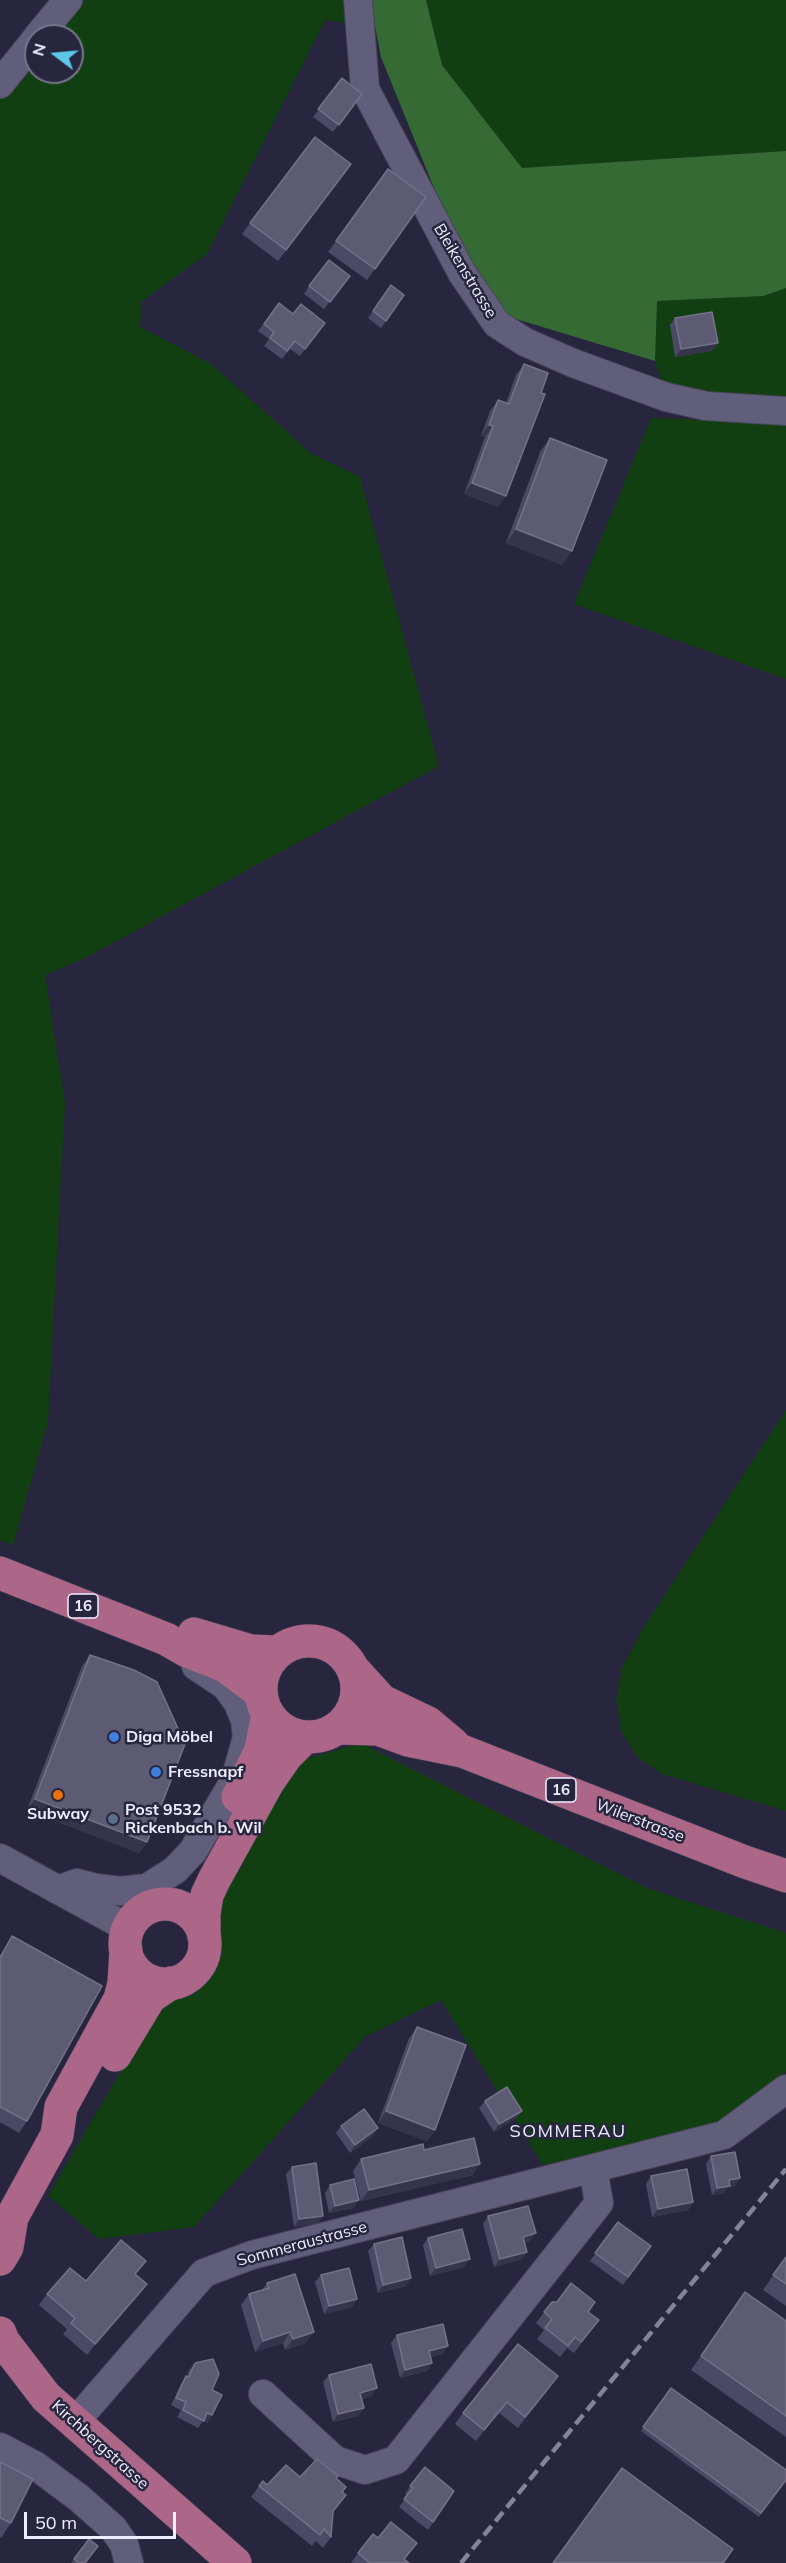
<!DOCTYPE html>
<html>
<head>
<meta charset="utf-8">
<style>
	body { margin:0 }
	#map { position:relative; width:786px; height:2563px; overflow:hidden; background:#28263e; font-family:Mulish,sans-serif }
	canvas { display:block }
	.north { position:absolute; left:24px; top:24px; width:60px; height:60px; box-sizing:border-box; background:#28263e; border:2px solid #78768b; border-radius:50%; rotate:286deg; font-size:16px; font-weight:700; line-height:24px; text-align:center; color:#efeeff }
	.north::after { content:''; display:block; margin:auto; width:21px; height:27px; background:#5bc8e7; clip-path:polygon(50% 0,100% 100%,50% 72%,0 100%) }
	.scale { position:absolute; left:24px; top:2512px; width:152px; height:27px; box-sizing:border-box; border:3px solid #efeeff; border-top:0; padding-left:8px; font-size:18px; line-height:21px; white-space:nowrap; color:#efeeff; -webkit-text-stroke:4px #28263e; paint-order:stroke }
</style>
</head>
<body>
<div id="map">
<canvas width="786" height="2563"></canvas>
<div class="north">N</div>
<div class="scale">50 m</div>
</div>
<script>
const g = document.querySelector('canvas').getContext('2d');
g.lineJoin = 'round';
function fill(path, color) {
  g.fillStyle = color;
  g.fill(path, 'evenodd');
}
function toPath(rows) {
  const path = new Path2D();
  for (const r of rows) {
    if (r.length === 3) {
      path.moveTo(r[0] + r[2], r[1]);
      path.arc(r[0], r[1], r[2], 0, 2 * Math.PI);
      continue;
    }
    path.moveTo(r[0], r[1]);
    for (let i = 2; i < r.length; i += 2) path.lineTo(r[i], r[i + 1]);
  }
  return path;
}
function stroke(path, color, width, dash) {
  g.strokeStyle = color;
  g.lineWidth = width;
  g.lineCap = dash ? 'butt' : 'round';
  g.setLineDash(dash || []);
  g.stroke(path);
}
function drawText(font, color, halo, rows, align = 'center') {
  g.font = font + ' Mulish,sans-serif';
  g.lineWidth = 5;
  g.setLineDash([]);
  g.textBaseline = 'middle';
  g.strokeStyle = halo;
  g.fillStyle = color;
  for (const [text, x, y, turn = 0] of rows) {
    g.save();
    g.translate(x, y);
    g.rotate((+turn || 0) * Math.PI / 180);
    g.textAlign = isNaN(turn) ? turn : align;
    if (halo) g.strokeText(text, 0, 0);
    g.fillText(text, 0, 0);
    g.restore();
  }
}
fill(toPath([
	[68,0,344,0,347,23,325,20,207,254,142,301,140,327,211,364,312,454,360,477,439,766,87,957,45,975,65,1103,48,1423,13,1545,0,1540,0,84,36,39,36,72,72,72,72,36,38,36],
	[426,0,786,0,786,151,522,168,442,65],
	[786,288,786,411,666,397,655,361,656,301,763,296],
	[651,418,786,423,786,679,574,604],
	[786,1410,786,1811,662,1774,636,1756,621,1731,616,1700,622,1668,645,1625],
	[361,1743,647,1888,786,1933,786,2072,716,2125,543,2165,441,2000,366,2036,194,2227,99,2239,48,2196,157,2009,208,1968,219,1896,299,1761]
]), '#123f11');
fill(toPath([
	[370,0,426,0,442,65,522,168,786,151,786,288,763,296,657,301,655,361,483,309,381,57]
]), '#366a34');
const minor = toPath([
	[358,0,365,89,462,273,497,324,525,342,573,363,666,397,706,406,786,411],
	[38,36,68,0],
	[0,84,36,39],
	[0,1858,128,1928],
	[58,1890,77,1883,96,1888,120,1891,147,1888,175,1870,193,1851,235,1780,247,1737,245,1720,238,1703,226,1686,196,1666],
	[263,2394,335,2460,365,2470,396,2460,599,2203,593,2169],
	[74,2423,204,2273,252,2255,724,2135,786,2089],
	[0,2447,36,2466,79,2498,113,2528,124,2544,129,2563]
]);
const major = toPath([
	[0,1573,166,1639,187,1651,225,1666,260,1692],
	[194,1634,251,1651,277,1652],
	[309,1689,48],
	[352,1668,382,1701,428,1723,453,1744],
	[337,1728,378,1729,408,1740,462,1751,745,1862,786,1876],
	[238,1797,261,1750,268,1714],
	[165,1944,40],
	[204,1937,204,1914,207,1895,214,1880,268,1782,286,1756,305,1737],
	[115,2055,150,1997,171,1983],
	[0,2259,7,2247,12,2217,57,2135,61,2107,120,1999,124,1983,126,1950],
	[0,2333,3,2341,46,2397,235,2563]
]);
stroke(minor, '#474459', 30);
stroke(major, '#474459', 34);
stroke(minor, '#605e7a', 28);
stroke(major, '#ac6688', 33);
stroke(toPath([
	[461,2563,786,2169]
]), '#848397', 4.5, [12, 6]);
fill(toPath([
	[342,78,362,94,333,132,313,117],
	[351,164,278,261,242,234,250,223],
	[388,169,426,197,367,280,328,252],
	[350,276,324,309,304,294,309,286],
	[391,285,404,295,381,328,368,318],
	[279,303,293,314,325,323,300,356,290,349,282,359,264,346,269,339,258,331],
	[675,318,712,351,675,357,670,325],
	[524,364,498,507,464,494,485,437,481,436,490,411,498,400,506,403,516,375],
	[550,438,562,565,506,543,540,452],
	[90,1655,147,1842,139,1853,27,1810,82,1666],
	[12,1936,27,2121,19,2133,0,2122,0,1955],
	[417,2027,435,2130,427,2141,378,2123,409,2038],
	[485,2101,516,2118,494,2132,479,2108],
	[341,2126,373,2136,350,2153,336,2133],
	[424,2150,473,2175,361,2201,353,2171,361,2159],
	[711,2156,740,2178,735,2186,729,2187,724,2193,712,2195,706,2164],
	[292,2167,318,2223,294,2227,286,2174],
	[651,2176,693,2202,688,2210,652,2217,646,2184],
	[330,2185,359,2200,353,2208,329,2213,325,2193],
	[488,2216,530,2241,525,2243,527,2252,522,2259,494,2267,483,2224],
	[618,2222,651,2246,623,2285,590,2261],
	[428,2238,464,2267,430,2276,423,2245],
	[374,2244,406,2286,378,2293,368,2251],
	[786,2257,786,2306,763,2290],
	[136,2275,147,2284,139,2295,87,2355,63,2334,67,2329,39,2305,47,2294,86,2281],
	[321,2275,357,2299,352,2307,324,2314,315,2282],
	[267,2283,306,2343,285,2350,283,2343,255,2352,241,2305,249,2294,262,2290],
	[745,2292,786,2321,786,2437,691,2370],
	[552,2302,595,2302,588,2312,591,2331,574,2353,567,2348,560,2357,537,2339,544,2330,536,2323],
	[397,2335,443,2354,431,2357,432,2363,427,2371,400,2378,391,2343],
	[195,2363,212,2390,212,2415,207,2423,203,2421,198,2428,177,2417,181,2410,171,2405,181,2384,186,2376,187,2376,189,2370],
	[329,2375,372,2396,361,2399,364,2408,358,2416,333,2422,323,2382],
	[550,2388,518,2428,499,2413,476,2441,455,2424,463,2413],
	[671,2388,786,2480,759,2517,641,2431],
	[0,2462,11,2523,1,2538,0,2537],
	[300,2477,336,2478,343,2492,338,2506,333,2512,331,2537,323,2548,316,2541,312,2546,251,2497,259,2486],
	[410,2486,454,2491,428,2530,399,2507,407,2496,405,2494],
	[89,2539,85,2563,71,2563],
	[358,2553,405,2560,409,2563,351,2563]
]), '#4b4963');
fill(toPath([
	[718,343,712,351,675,357,681,349],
	[489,425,493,426,485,437,481,436],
	[472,483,506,496,498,507,464,494],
	[516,529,572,551,562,565,506,543],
	[35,1799,147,1842,139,1853,27,1810],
	[386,2111,435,2130,427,2141,378,2123],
	[522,2111,516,2118,494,2132,499,2124],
	[378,2128,373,2136,350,2153,355,2145],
	[480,2164,473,2175,361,2201,369,2190],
	[740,2178,735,2186,729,2187,724,2193,712,2195,717,2188,729,2180],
	[359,2200,353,2208,329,2213,335,2206],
	[693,2202,688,2210,652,2217,658,2209],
	[323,2216,318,2223,294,2227,299,2219],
	[536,2233,530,2241,518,2245,523,2237],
	[527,2252,522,2259,494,2267,500,2259],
	[470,2259,464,2267,430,2276,436,2268],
	[411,2278,406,2286,378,2293,383,2285],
	[147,2284,139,2295,87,2355,95,2344],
	[357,2299,352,2307,324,2314,329,2306],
	[290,2332,283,2343,255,2352,263,2341],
	[314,2332,306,2343,285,2350,293,2339],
	[448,2346,443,2354,424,2358,429,2351],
	[432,2363,427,2371,400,2378,405,2370],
	[558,2376,550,2388,518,2428,525,2417],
	[377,2388,372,2396,354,2400,360,2393],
	[507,2402,499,2413,476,2441,484,2430],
	[364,2408,358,2416,333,2422,338,2414],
	[207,2413,212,2415,207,2423,203,2421]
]), '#36344d');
const building = toPath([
	[342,78,362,94,339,125,318,109,342,78],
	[315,137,351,164,286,250,250,223,315,137],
	[388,169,426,197,375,269,336,241,388,169],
	[329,260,350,276,330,302,309,286,329,260],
	[391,285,404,295,386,321,373,311,391,285],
	[279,303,293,314,301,304,325,323,305,349,295,341,287,351,270,338,274,332,264,324,279,303],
	[712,312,718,343,681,349,675,318,712,312],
	[524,364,548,373,541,393,545,394,506,496,472,483,493,426,489,425,498,400,509,404,524,364],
	[550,438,607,460,572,551,516,529,550,438],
	[90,1655,134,1670,157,1682,185,1744,147,1842,35,1799,90,1655],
	[12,1936,102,1986,27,2121,0,2107,0,1958,12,1936],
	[417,2027,466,2045,435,2130,386,2111,417,2027],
	[507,2087,522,2111,499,2124,485,2101,507,2087],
	[364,2109,378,2128,355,2145,341,2126,364,2109],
	[474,2138,480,2164,369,2190,361,2159,423,2144,424,2150,474,2138],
	[735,2152,740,2178,729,2180,730,2186,717,2188,711,2156,735,2152],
	[316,2163,323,2216,299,2219,292,2167,316,2163],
	[687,2169,693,2202,658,2209,651,2176,687,2169],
	[354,2179,359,2200,335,2206,330,2185,354,2179],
	[528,2206,536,2233,523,2237,527,2252,500,2259,488,2216,528,2206],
	[618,2222,651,2246,628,2277,595,2253,618,2222],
	[462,2229,470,2259,436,2268,428,2238,462,2229],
	[402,2237,411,2278,383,2285,374,2244,402,2237],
	[121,2240,146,2261,135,2274,147,2284,95,2344,71,2323,75,2318,47,2294,70,2268,86,2281,121,2240],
	[786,2257,786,2284,773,2275,786,2257],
	[349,2268,357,2299,329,2306,321,2275,349,2268],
	[295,2274,314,2332,293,2339,290,2332,263,2341,249,2294,269,2288,267,2283,295,2274],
	[571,2283,595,2302,588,2312,599,2320,581,2342,575,2337,568,2346,545,2328,552,2319,544,2312,552,2302,557,2302,571,2283],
	[745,2292,786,2321,786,2416,701,2356,745,2292],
	[443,2324,448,2346,429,2351,432,2363,405,2370,397,2335,443,2324],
	[518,2344,558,2376,525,2417,507,2402,484,2430,463,2413,518,2344],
	[213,2359,219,2374,212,2390,222,2395,212,2415,207,2413,204,2421,183,2410,186,2402,176,2398,186,2376,189,2377,195,2363,213,2359],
	[371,2364,377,2388,360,2393,364,2408,338,2414,329,2375,371,2364],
	[671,2388,786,2470,786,2480,761,2513,643,2427,671,2388],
	[317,2459,338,2476,336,2478,346,2487,342,2492,346,2495,333,2511,331,2537,324,2529,320,2535,259,2486,263,2481,267,2485,286,2465,300,2477,317,2459],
	[0,2462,33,2479,11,2523,0,2518,0,2462],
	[425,2467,454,2491,433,2522,404,2499,413,2488,410,2486,425,2467],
	[622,2468,733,2549,723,2563,553,2563,622,2468],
	[391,2522,417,2543,404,2559,409,2563,370,2563,358,2553,373,2534,378,2538,391,2522],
	[89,2539,98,2546,85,2563,79,2563,74,2559,89,2539]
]);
fill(building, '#5d5b74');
stroke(building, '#747289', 1.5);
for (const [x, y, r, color] of [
	[114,1737,6,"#3f7fe0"],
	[156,1772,6,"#3f7fe0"],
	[58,1795,6,"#e8710a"],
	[113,1819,6,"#5c6f8a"]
]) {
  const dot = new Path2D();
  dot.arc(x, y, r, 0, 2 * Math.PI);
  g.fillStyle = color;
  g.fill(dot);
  stroke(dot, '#28263e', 2);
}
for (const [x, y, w] of [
	[83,1606,30],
	[561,1790,30]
]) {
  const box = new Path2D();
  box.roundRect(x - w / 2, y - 12, w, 24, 4.5);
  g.fillStyle = '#28263e';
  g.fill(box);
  stroke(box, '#efeeff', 1.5);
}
drawText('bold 15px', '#efeeff', null, [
	["16",83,1606],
	["16",561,1790]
]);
drawText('16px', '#efeeff', '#28263e', [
	["Bleikenstrasse",465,271,59],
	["Wilerstrasse",640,1821,21],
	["Sommeraustrasse",302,2244,-15],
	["Kirchbergstrasse",100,2445,42]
]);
drawText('bold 16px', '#efeeff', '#28263e', [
	["Diga Möbel",126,1737],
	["Fressnapf",168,1772],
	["Post 9532",125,1810],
	["Rickenbach b. Wil",125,1828],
	["Subway",58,1814,"center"]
], 'left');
g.letterSpacing = '1.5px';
drawText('18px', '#efeeff', '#28263e', [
	["SOMMERAU",568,2132]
]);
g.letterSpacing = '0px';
</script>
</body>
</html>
